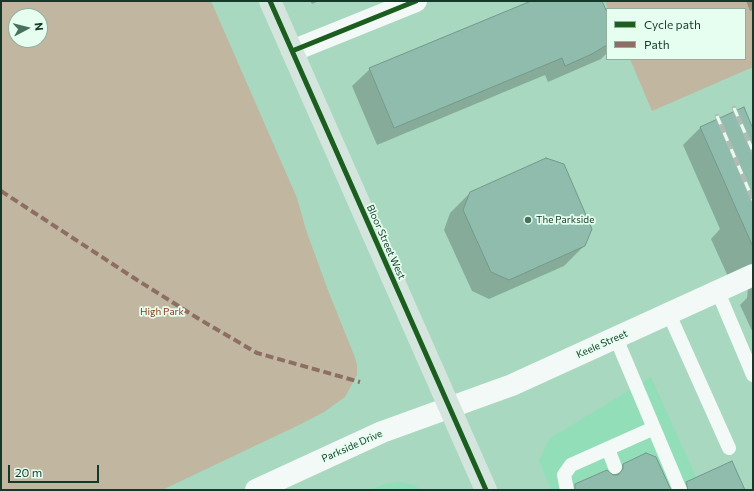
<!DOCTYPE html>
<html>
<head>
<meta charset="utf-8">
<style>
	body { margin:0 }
	#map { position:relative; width:754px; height:491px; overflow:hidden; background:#a8d8c0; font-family:Commissioner,sans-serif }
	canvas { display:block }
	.frame { position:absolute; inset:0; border:2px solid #143928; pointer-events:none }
	.legend { position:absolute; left:606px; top:8px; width:140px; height:52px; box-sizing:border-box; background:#e5fef0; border:1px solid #91afa0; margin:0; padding:5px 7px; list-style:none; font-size:12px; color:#143928 }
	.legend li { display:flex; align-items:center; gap:8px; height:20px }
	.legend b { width:20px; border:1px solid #91afa0 }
	.north { position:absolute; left:8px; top:8px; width:40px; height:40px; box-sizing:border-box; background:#e5fef0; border:1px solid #91afa0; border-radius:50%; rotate:83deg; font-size:11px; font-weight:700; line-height:16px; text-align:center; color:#143928 }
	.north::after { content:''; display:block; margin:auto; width:14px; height:18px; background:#48715d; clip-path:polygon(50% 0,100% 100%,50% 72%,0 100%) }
	.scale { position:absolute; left:8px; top:465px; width:91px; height:18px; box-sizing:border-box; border:2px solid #143928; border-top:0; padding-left:5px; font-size:12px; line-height:14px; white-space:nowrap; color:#143928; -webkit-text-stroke:3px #e5fef0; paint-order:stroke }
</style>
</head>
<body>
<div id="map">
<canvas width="754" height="491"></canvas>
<div class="frame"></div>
<ul class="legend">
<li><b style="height:5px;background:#1b5e20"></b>Cycle path</li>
<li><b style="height:5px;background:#8d6e63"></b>Path</li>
</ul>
<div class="north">N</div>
<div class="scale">20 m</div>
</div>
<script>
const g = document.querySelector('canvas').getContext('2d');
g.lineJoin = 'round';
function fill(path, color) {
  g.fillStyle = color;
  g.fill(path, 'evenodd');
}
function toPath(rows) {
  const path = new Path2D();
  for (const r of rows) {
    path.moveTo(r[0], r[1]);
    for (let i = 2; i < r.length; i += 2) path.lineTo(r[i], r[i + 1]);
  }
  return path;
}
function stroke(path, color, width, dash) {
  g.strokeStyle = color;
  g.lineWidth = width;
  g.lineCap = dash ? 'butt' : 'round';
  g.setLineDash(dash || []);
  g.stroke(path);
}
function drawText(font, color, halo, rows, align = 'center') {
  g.font = font + ' Commissioner,sans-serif';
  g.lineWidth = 3.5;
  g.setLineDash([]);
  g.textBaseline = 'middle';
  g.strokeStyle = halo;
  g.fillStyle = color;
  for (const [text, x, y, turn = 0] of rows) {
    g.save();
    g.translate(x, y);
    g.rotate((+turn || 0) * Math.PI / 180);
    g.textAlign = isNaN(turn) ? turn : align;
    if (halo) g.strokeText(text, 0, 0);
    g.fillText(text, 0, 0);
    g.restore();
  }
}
fill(toPath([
	[651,377,702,490,551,490,539,461,549,439],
	[399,482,413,485,423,490,371,490,384,484]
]), '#92deb8');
fill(toPath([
	[1,1,211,1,297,198,306,230,329,293,354,355,357,365,357,375,345,397,324,412,301,424,162,490,1,490],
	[16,16,40,16,40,40,16,40],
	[605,1,753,1,753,67,652,111,630,59,745,59,745,9,608,9]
]), '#c1b69f');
fill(toPath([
	[310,1,319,1,312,4],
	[541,1,601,1,607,14,607,53,601,59,548,82,545,75,377,145,352,86,370,69],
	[746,1,753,1,753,10,750,11],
	[743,109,753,131,753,333,740,305,747,298,748,288,730,281,711,239,720,229,683,145,700,128],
	[470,193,584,246,564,266,489,299,472,291,444,230,450,213],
	[623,464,667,490,574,490,581,483,612,476]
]), '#0003');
const building = toPath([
	[531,1,602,1,607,12,607,45,592,54,565,66,562,58,394,128,369,68,531,1],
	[744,107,753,129,753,247,700,127,744,107],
	[546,158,564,164,592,229,585,246,509,280,491,272,463,210,470,192,546,158],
	[646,453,656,457,671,490,575,490,575,484,607,470,613,475,618,475,623,469,623,464,646,453],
	[732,461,745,490,688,490,686,482,732,461]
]);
fill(building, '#90bcad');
stroke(building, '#73998c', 1);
stroke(toPath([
	[718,292,753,375],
	[669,314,729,448],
	[616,338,680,490],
	[608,449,615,467],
	[567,490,564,475,571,465,654,428]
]), '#f2f9f6', 14);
stroke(toPath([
	[292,51,416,1]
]), '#f2f9f6', 22);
stroke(toPath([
	[256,490,382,432,512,385,753,275]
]), '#f2f9f6', 22);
stroke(toPath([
	[270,1,486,490]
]), '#d3e5dd', 22);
const rail = toPath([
	[734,108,753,151],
	[717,116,753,200]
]);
stroke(rail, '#afbcb6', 4.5);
stroke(rail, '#e5fef0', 3, [9]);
stroke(toPath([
	[1,191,134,278,199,319,257,353,360,382]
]), '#8d6e63', 4, [8, 4]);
stroke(toPath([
	[270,1,486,490],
	[292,51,416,1]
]), '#1b5e20', 5);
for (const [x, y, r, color] of [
	[528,220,4,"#48715d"]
]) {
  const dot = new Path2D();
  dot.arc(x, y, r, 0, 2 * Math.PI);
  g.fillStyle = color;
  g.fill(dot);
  stroke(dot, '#e5fef0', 1.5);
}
drawText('10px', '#143928', '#e5fef0', [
	["The Parkside",536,220]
], 'left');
drawText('10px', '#143928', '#e5fef0', [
	["Bloor Street West",386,242,66],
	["Keele Street",602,344,-24],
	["Parkside Drive",352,446,-24]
]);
drawText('10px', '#8c3916', '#e5fef0', [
	["High Park",162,312]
]);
</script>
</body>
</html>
